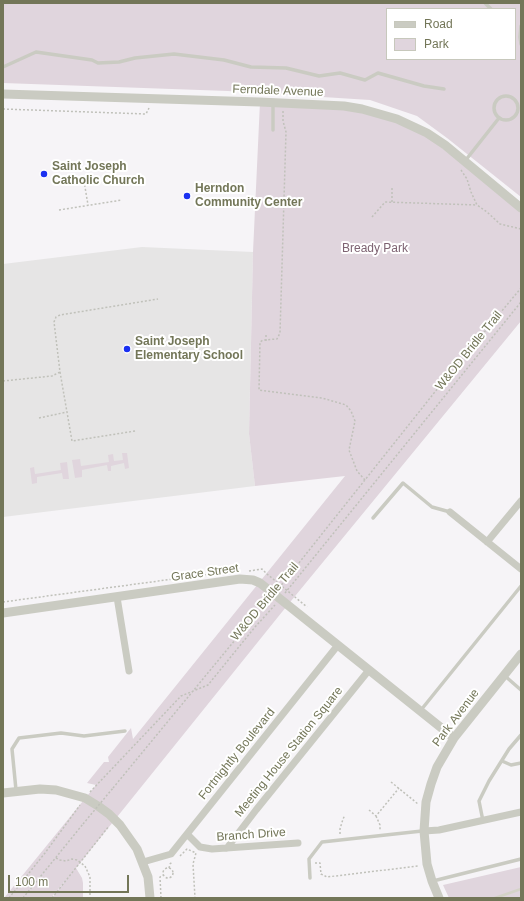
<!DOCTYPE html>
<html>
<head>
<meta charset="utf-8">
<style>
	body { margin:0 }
	#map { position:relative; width:524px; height:901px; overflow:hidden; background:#f6f4f7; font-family:Arial,sans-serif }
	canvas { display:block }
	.frame { position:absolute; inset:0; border:4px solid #737658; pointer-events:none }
	.legend { position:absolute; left:386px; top:8px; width:130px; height:52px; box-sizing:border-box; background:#fff; border:1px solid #c7c8bc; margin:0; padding:5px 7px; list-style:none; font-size:12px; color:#737658 }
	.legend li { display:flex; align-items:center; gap:8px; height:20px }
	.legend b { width:20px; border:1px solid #c7c8bc }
	.scale { position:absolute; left:8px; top:875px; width:121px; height:18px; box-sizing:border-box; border:2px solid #737658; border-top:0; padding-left:5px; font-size:12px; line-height:14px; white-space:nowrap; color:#737658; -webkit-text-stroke:3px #fff; paint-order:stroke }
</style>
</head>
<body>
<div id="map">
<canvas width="524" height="901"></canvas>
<div class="frame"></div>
<ul class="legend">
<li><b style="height:5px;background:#cacbc2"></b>Road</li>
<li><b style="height:11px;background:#e0d5dd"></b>Park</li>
</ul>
<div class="scale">100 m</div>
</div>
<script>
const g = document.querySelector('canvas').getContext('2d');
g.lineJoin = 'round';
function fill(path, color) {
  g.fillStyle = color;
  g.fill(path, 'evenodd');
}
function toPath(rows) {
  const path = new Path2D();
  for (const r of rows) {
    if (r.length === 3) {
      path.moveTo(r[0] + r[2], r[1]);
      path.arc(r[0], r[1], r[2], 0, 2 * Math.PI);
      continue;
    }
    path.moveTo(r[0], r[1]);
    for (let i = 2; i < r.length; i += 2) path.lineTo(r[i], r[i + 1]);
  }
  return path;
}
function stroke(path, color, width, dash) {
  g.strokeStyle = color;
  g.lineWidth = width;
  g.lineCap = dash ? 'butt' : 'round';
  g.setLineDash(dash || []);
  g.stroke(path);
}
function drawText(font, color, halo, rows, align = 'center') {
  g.font = font + ' Arial,sans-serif';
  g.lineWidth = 4;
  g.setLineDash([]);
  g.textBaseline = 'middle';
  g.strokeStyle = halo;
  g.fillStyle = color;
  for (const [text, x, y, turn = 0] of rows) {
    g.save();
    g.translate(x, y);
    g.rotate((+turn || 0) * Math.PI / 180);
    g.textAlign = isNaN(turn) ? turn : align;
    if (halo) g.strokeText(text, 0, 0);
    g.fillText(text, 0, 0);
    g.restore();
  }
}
fill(toPath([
	[142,247,253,252,249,434,255,486,3,517,3,264]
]), '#e6e5e5');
fill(toPath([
	[3,3,521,3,521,197,447,138,417,116,370,100,228,91,3,83],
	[387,9,515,9,515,59,387,59],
	[260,102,344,106,413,126,521,208,521,321,282,612,76,868,82,878,83,883,83,898,52,898,68,877,51,898,4,898,96,785,87,783,104,762,109,762,108,757,131,728,133,739,345,476,255,486,249,434,253,252],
	[122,453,127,453,129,468,125,469,124,463,111,466,111,471,108,471,107,465,82,470,82,477,75,478,72,460,80,459,81,466,109,462,108,455,113,454,114,461,123,460],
	[67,462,69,479,63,479,62,473,37,477,37,483,32,484,30,468,34,467,35,474,61,470,60,463],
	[521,867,521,898,449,898,443,885]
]), '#e0d5dd');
stroke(toPath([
	[495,898,521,889]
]), '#d4d3c7', 2.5);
stroke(toPath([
	[3,109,146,114,149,108],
	[283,111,283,121,286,132,280,333,277,339,263,340,260,342,259,390,322,398,346,405,351,411,355,421,349,450,357,471,365,480],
	[461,170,467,179,471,192,477,205,487,212,500,224,521,229],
	[84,181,88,205],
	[392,202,392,188],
	[59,210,122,200],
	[372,217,385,202,477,205],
	[266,341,266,334],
	[3,381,52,376,60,372],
	[39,418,67,412],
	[135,431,72,441,60,372,54,322,56,317,60,315,158,299],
	[249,571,262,569,267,574,307,607],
	[279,588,446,378,521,288],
	[285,593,521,302],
	[3,602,240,570],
	[391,782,418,804],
	[113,788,268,600],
	[90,792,181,696,208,685,255,627,275,605],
	[369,810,376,816,399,788],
	[376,816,380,825,380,830],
	[340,834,340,829,343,819,345,815],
	[180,856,187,849,196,853,193,864,195,898],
	[56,858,60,860,66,861,72,859,77,860,85,866,90,877,90,898],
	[315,863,320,863,321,874,327,877,418,866],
	[169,868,170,864,172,862],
	[168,873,5],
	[9,898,45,853,80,805],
	[23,898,83,824],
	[52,898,109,826],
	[161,898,160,877,163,875]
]), '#c0c1ba', 1.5, [2, 2]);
stroke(toPath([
	[485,3,491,9],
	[521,26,520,37,521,44],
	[3,67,36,52,92,60,98,63,119,62,135,58,174,54,224,60,251,67,286,68,319,76,340,73,365,80,378,73,424,86,444,89],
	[506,108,12],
	[273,130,273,103],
	[465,161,499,118],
	[373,518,403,483,432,507,450,512],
	[505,676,521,690],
	[421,710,521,586],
	[502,761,511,765,521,763],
	[16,790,12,749,19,738,61,733,84,736,125,731],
	[483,821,479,801,489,781,509,749,521,735],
	[310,878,309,859,322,842,422,831],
	[433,881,521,859]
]), '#cacbc2', 3.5);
stroke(toPath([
	[450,512,521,569],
	[487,542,521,501],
	[117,597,129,671],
	[424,831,439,830,521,812],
	[187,834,200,847,212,849,298,843],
	[227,848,256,810,369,670],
	[143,862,171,854,338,645]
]), '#cacbc2', 7);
stroke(toPath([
	[3,94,260,102,344,106,362,109,397,119,427,133,445,145,521,208],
	[3,613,240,579,253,580,260,583,274,594,454,738],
	[3,793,40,789,56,790,85,798,98,806,109,814,120,825,137,849,148,877,150,898],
	[439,898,432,881,427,864,424,831,426,802,431,784,437,767,454,738,521,654]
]), '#cacbc2', 9);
stroke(toPath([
	[83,824,113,788]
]), '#c0c1ba', 1.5, [2, 2]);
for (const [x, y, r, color] of [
	[44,174,4,"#1a30f1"],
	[187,196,4,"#1a30f1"],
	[127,349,4,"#1a30f1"]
]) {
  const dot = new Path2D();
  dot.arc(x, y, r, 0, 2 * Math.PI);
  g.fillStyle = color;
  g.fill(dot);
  stroke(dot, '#fff', 1.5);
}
drawText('12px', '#737658', '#fff', [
	["Ferndale Avenue",278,91,2],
	["W&OD Bridle Trail",469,351,-51],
	["Grace Street",205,573,-8],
	["W&OD Bridle Trail",265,602,-50],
	["Park Avenue",456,718,-53],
	["Meeting House Station Square",289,752,-51],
	["Fortnightly Boulevard",237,754,-51],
	["Branch Drive",251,835,-4]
]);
drawText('bold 12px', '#737658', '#fff', [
	["Saint Joseph",52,167],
	["Catholic Church",52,181],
	["Herndon",195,189],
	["Community Center",195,203],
	["Saint Joseph",135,342],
	["Elementary School",135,356]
], 'left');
drawText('12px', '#7e6372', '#fff', [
	["Bready Park",375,249]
]);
</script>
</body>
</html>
